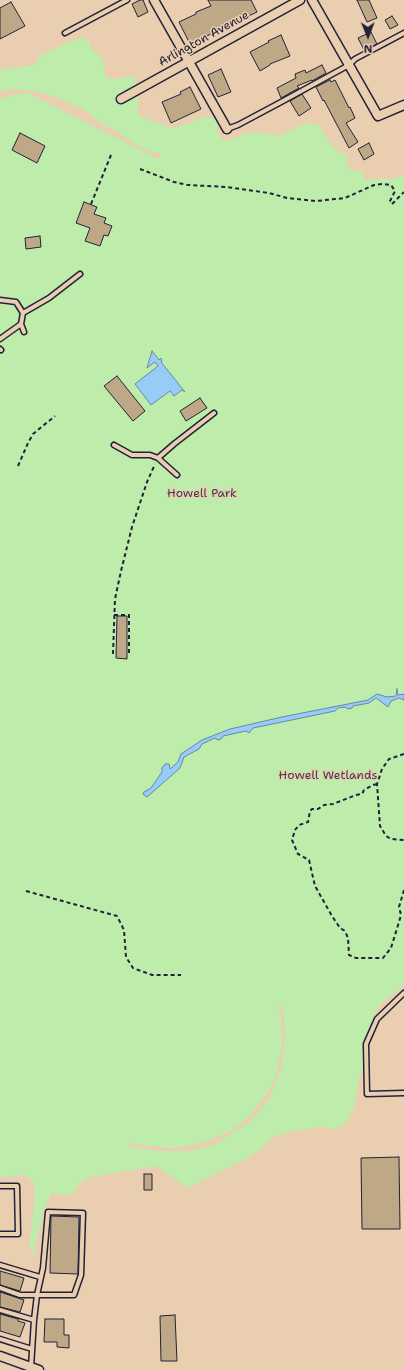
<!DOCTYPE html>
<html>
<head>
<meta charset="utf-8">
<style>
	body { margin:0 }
	#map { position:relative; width:404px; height:1370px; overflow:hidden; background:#e9ceb0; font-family:"Shantell Sans",sans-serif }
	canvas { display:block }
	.north { position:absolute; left:348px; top:16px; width:40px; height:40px; -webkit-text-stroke:3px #e9ceb0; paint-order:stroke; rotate:179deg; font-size:11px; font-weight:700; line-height:16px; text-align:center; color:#22223b }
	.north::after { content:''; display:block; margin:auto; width:14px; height:18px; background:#22223b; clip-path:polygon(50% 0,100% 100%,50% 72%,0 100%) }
</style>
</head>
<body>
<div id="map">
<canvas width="404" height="1370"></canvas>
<div class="north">N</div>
</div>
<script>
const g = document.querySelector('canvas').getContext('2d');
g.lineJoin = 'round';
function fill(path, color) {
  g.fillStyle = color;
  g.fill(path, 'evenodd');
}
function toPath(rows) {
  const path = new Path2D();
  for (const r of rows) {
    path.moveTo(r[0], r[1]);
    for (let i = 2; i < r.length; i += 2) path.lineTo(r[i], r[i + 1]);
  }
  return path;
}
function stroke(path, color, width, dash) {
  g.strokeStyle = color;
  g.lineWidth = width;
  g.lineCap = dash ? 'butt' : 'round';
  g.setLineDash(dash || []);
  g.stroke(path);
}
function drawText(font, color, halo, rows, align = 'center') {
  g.font = font + ' "Shantell Sans",sans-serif';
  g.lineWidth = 3;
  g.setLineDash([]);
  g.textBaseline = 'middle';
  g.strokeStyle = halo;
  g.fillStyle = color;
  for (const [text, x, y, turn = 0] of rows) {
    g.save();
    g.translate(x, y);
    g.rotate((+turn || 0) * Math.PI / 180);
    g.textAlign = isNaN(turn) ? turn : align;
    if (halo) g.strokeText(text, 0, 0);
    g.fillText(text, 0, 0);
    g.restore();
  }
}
fill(toPath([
	[83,38,89,42,91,49,99,55,103,61,106,77,116,79,133,76,139,90,137,104,139,116,171,128,178,127,208,116,215,118,218,124,218,132,222,140,231,140,246,133,258,132,280,136,307,123,319,125,334,149,347,156,347,166,353,170,362,172,365,180,387,178,390,180,404,175,404,985,381,1004,373,1015,365,1064,359,1075,355,1106,345,1124,336,1129,322,1127,291,1131,273,1137,261,1149,247,1158,188,1188,156,1166,90,1177,80,1183,71,1195,51,1193,44,1210,33,1254,29,1247,35,1200,34,1182,25,1175,0,1177,0,99,17,94,28,93,159,159,160,154,152,152,138,146,118,132,102,124,83,109,54,96,33,91,15,89,0,91,0,70,35,65,38,58,43,54,57,48,69,42],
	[278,1003,283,1009,285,1034,282,1066,269,1099,251,1121,216,1144,191,1151,156,1151,133,1147,130,1148,130,1143,148,1146,175,1148,203,1143,232,1130,248,1118,254,1111,269,1090,276,1076,278,1066,282,1043,281,1017]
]), '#beedab');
const water = toPath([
	[152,351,159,360,161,358,162,361,161,362,185,392,182,390,174,396,170,391,151,405,135,384,158,366,155,362,147,368,152,351],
	[397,689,398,695,404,694,404,700,399,698,391,701,388,707,376,698,369,703,353,706,352,708,348,709,345,707,338,708,335,711,253,728,249,733,246,731,223,736,221,739,218,740,215,738,202,744,199,749,184,757,180,768,147,797,143,794,144,792,151,788,162,772,162,768,165,764,169,764,170,769,178,762,181,754,202,740,230,729,282,717,368,700,377,694,387,697,396,696,397,689]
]);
fill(water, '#96ccf5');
stroke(water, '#6888ab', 1);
const building = toPath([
	[140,0,143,0,148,12,138,17,132,4,140,0],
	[208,0,251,0,257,12,190,44,179,22,196,14,196,12,211,6,208,0],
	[357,0,369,0,377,18,367,22,357,0],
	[11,2,25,26,0,39,0,8,11,2],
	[392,16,398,25,390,29,385,20,392,16],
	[371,32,377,44,364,50,358,38,371,32],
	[281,35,290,56,270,64,270,65,260,71,250,52,269,42,268,41,281,35],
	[322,65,326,73,312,81,312,80,297,86,299,88,281,98,277,88,296,78,295,74,305,70,306,73,322,65],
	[221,69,231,92,218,97,208,75,221,69],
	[330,80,331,82,335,80,349,108,350,107,355,118,346,123,358,142,349,148,324,100,323,101,316,87,330,80],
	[190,87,201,109,171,123,162,102,181,94,180,92,190,87],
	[302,94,311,108,299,116,290,101,302,94],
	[20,133,45,146,37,163,12,150,20,133],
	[369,143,374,154,364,160,358,149,369,143],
	[84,202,97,207,94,214,106,218,104,223,112,226,108,236,104,235,100,246,85,241,90,228,76,223,84,202],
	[40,236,41,247,26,249,25,238,40,236],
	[117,376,145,411,133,421,104,386,117,376],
	[200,398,207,408,186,421,180,411,200,398],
	[117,616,127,616,127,659,116,658,117,616],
	[399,1157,400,1229,362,1229,361,1158,399,1157],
	[144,1174,152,1174,152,1190,144,1190,144,1174],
	[51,1216,79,1217,78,1274,50,1273,51,1216],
	[0,1271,24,1278,20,1291,0,1285,0,1271],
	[0,1292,24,1300,20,1312,0,1307,0,1292],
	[0,1314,18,1319,18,1321,25,1323,20,1337,0,1331,0,1314],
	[175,1315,177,1361,161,1361,160,1316,175,1315],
	[45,1319,64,1319,64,1335,69,1335,69,1348,57,1347,57,1342,44,1342,45,1319]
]);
fill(building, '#bea885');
stroke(building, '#22223b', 1);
const service = toPath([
	[65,33,127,0],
	[227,129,238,125,283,101,349,65,355,59,404,33],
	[0,300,16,302,23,313,21,324,24,332],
	[23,313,49,298,80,274],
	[0,339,21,324],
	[0,349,1,350],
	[114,445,132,455,150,455,158,458,177,475],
	[158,458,174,444,214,413],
	[404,993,377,1019,366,1044,367,1094,404,1093],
	[0,1186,17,1186,18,1234,0,1234],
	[0,1265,40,1277],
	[0,1288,20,1295,74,1295,81,1275,83,1213,48,1212,43,1268,37,1295,34,1320,31,1367],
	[0,1310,34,1320],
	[0,1339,32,1349]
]);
const minor = toPath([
	[154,0,227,129],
	[312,0,378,116,404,105],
	[121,99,300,0],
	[0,1356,39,1370]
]);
stroke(service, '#22223b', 7);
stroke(minor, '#22223b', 11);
stroke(toPath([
	[140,169,174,182,188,185,227,187,269,193,287,198,316,201,345,198,374,185,383,184,391,185,395,191,389,203],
	[91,204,111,155],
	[392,204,404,192],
	[18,466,28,443,33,434,55,416],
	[114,615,129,615,129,654],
	[113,654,115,599,121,571,132,527,147,482,155,464],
	[404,754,389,759,382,769,377,784,380,826,386,836,391,839,404,840],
	[377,784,373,785,364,790,362,794,356,795,333,804,324,805,318,809,312,809,310,811,308,822,299,825,295,830,292,840,298,854,309,860,315,886,332,916,340,928,345,931,348,938,349,955,356,958,383,958,391,948,399,922,401,915,399,907,404,890],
	[26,891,117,916,124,930,126,957,133,968,152,975,181,975]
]), '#22223b', 2, [4, 3]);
stroke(service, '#e9ceb0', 4);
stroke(minor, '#e9ceb0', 8);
drawText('12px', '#22223b', '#e9ceb0', [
	["Arlington Avenue",204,39,-29]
]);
drawText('12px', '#39404c', '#e9ceb0', [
	["Howell Park",202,494],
	["Howell Wetlands",328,776]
]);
</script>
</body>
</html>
